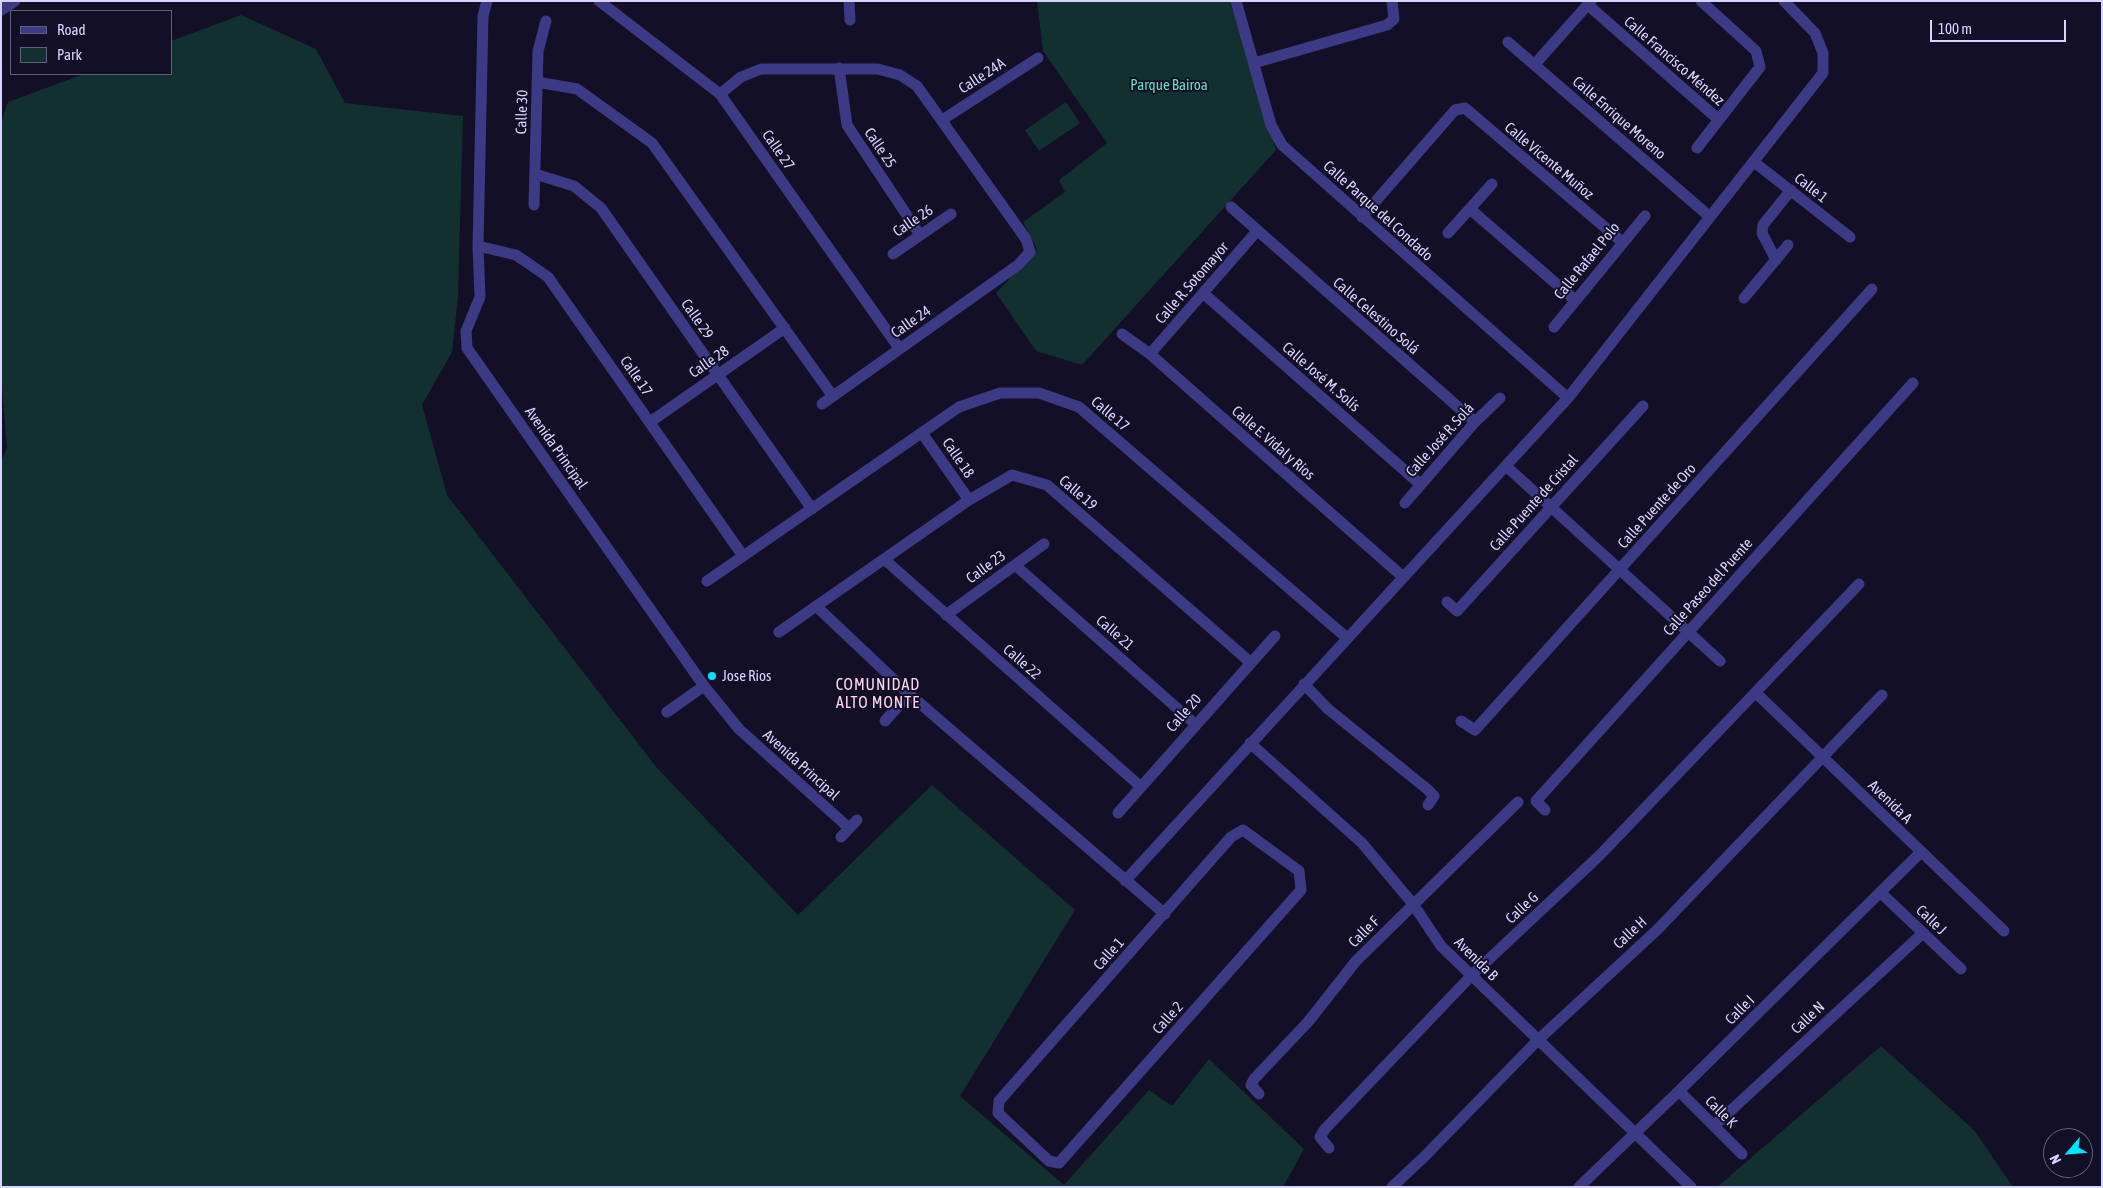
<!DOCTYPE html>
<html>
<head>
<meta charset="utf-8">
<style>
	body { margin:0 }
	#map { position:relative; width:2103px; height:1188px; overflow:hidden; background:#130f26; font-family:"Asap Condensed",sans-serif }
	canvas { display:block }
	.frame { position:absolute; inset:0; border:2px solid #d9d4ff; pointer-events:none }
	.legend { position:absolute; left:10px; top:10px; width:162px; height:65px; box-sizing:border-box; background:#130f26; border:1px solid #625e7d; margin:0; padding:6px 9px; list-style:none; font-size:15px; color:#d9d4ff }
	.legend li { display:flex; align-items:center; gap:10px; height:25px }
	.legend b { width:25px; border:1px solid #625e7d }
	.north { position:absolute; left:2043px; top:1128px; width:50px; height:50px; box-sizing:border-box; background:#130f26; border:1px solid #625e7d; border-radius:50%; rotate:243deg; font-size:14px; font-weight:700; line-height:20px; text-align:center; color:#d9d4ff }
	.north::after { content:''; display:block; margin:auto; width:18px; height:22px; background:#00e5ff; clip-path:polygon(50% 0,100% 100%,50% 72%,0 100%) }
	.scale { position:absolute; left:1930px; top:20px; width:136px; height:22px; box-sizing:border-box; border:2px solid #d9d4ff; border-top:0; padding-left:6px; font-size:15px; line-height:18px; white-space:nowrap; color:#d9d4ff; -webkit-text-stroke:4px #130f26; paint-order:stroke }
</style>
</head>
<body>
<div id="map">
<canvas width="2103" height="1188"></canvas>
<div class="frame"></div>
<ul class="legend">
<li><b style="height:6px;background:#3d3a85"></b>Road</li>
<li><b style="height:14px;background:#12302f"></b>Park</li>
</ul>
<div class="north">N</div>
<div class="scale">100 m</div>
</div>
<script>
const g = document.querySelector('canvas').getContext('2d');
g.lineJoin = 'round';
function fill(path, color) {
  g.fillStyle = color;
  g.fill(path, 'evenodd');
}
function toPath(rows) {
  const path = new Path2D();
  for (const r of rows) {
    path.moveTo(r[0], r[1]);
    for (let i = 2; i < r.length; i += 2) path.lineTo(r[i], r[i + 1]);
  }
  return path;
}
function stroke(path, color, width, dash) {
  g.strokeStyle = color;
  g.lineWidth = width;
  g.lineCap = dash ? 'butt' : 'round';
  g.setLineDash(dash || []);
  g.stroke(path);
}
function drawText(font, color, halo, rows, align = 'center') {
  g.font = font + ' "Asap Condensed",sans-serif';
  g.lineWidth = 4;
  g.setLineDash([]);
  g.textBaseline = 'middle';
  g.strokeStyle = halo;
  g.fillStyle = color;
  for (const [text, x, y, turn = 0] of rows) {
    g.save();
    g.translate(x, y);
    g.rotate((+turn || 0) * Math.PI / 180);
    g.textAlign = isNaN(turn) ? turn : align;
    if (halo) g.strokeText(text, 0, 0);
    g.fillText(text, 0, 0);
    g.restore();
  }
}
fill(toPath([
	[1037,1,1230,1,1276,150,1082,365,1036,351,996,293,1037,249,1023,222,1065,192,1059,180,1107,143,1043,51],
	[241,15,316,49,345,103,463,116,458,297,452,352,422,405,447,495,657,768,798,915,932,785,1075,910,960,1096,1064,1185,1149,1090,1172,1106,1209,1059,1304,1149,1283,1187,1,1187,1,461,7,448,1,374,1,122,8,102,84,74,171,74,171,41],
	[1066,102,1080,123,1039,151,1025,130],
	[1881,1046,1974,1130,2013,1187,1717,1187]
]), '#12302f');
stroke(toPath([
	[487,1,483,16,478,246,480,297,466,331,467,348,704,686,739,729,849,828],
	[599,1,720,94,899,348],
	[849,1,850,20],
	[1236,1,1271,125,1282,145,1568,398],
	[1588,5,1718,119],
	[1,10,15,1],
	[1508,42,1710,217],
	[1254,63,1387,25,1394,19,1392,1],
	[1535,64,1591,1],
	[839,68,847,125,920,235],
	[537,82,577,89,652,143,832,395],
	[720,94,741,77,761,69,878,69,900,75,917,86,1026,239,1030,252,1018,265,822,404],
	[942,120,1038,58],
	[1697,148,1760,67,1756,51,1701,1],
	[1754,162,1850,237],
	[535,174,574,186,601,208,812,509],
	[534,205,538,51,546,21],
	[1231,207,1475,422],
	[1470,209,1575,300],
	[1362,217,1455,110,1465,108,1622,242],
	[1448,233,1492,184],
	[478,246,516,255,548,277,743,556],
	[893,254,951,214],
	[1776,260,1762,233,1763,225,1791,190],
	[1203,293,1420,484],
	[1744,298,1788,245],
	[1554,327,1645,216],
	[1122,334,1150,354,1403,577],
	[1150,354,1257,231],
	[650,422,785,328],
	[922,433,969,500],
	[1506,466,1720,661],
	[1405,503,1475,422,1500,398],
	[884,559,1141,787],
	[1015,565,1195,724],
	[707,581,959,407,1000,393,1039,393,1079,407,1347,638],
	[1447,602,1457,611,1643,406],
	[816,606,909,694,1165,914],
	[946,615,1044,544],
	[779,632,969,500,1012,475,1047,485,1250,662],
	[1304,684,1328,709,1427,789,1434,796,1428,805],
	[1756,693,2004,931],
	[667,712,704,686],
	[885,721,909,694],
	[1461,721,1475,730,1872,289],
	[1250,743,1362,843,1413,904,1441,946,1691,1187],
	[1545,810,1536,801,1913,383],
	[1118,813,1275,636],
	[1243,830,1299,871,1301,890,1059,1163,1049,1161,998,1113,999,1101,1231,837,1243,830],
	[841,837,857,820],
	[1125,881,1568,398,1823,73,1823,53,1815,33,1784,1],
	[1880,892,1961,969],
	[1679,1091,1742,1154],
	[1259,1094,1251,1085,1254,1079,1308,1022,1356,961,1518,802],
	[1714,1126,1923,933],
	[1329,1148,1320,1137,1325,1129,1471,976,1600,855,1859,584],
	[1392,1187,1424,1157,1538,1040,1658,929,1882,695],
	[1579,1187,1679,1091,1921,852]
]), '#3d3a85', 11);
for (const [x, y, r, color] of [
	[712,676,5,"#00e5ff"]
]) {
  const dot = new Path2D();
  dot.arc(x, y, r, 0, 2 * Math.PI);
  g.fillStyle = color;
  g.fill(dot);
  stroke(dot, '#130f26', 2);
}
drawText('15px', '#d9d4ff', '#130f26', [
	["Calle Francisco Méndez",1674,61,41],
	["Calle 24A",982,76,-33],
	["Calle 30",522,112,-88],
	["Calle Enrique Moreno",1619,118,41],
	["Calle 25",880,148,56],
	["Calle 27",778,150,55],
	["Calle Vicente Muñoz",1549,161,40],
	["Calle 1",1811,188,38],
	["Calle Parque del Condado",1378,211,42],
	["Calle 26",913,221,-34],
	["Calle Rafael Polo",1587,261,-51],
	["Calle R. Sotomayor",1192,283,-49],
	["Calle Celestino Solá",1376,316,41],
	["Calle 29",697,319,55],
	["Calle 24",911,322,-35],
	["Calle 28",709,362,-35],
	["Calle 17",636,376,55],
	["Calle José M. Solís",1321,377,41],
	["Calle 17",1110,414,40],
	["Calle José R. Solá",1440,440,-48],
	["Calle E. Vidal y Ríos",1273,443,41],
	["Avenida Principal",556,448,55],
	["Calle 18",958,458,56],
	["Calle 19",1078,493,40],
	["Calle Puente de Cristal",1534,503,-48],
	["Calle Puente de Oro",1657,506,-48],
	["Calle 23",986,567,-36],
	["Calle Paseo del Puente",1708,587,-48],
	["Calle 21",1115,633,41],
	["Calle 22",1022,662,41],
	["Calle 20",1184,713,-49],
	["Avenida Principal",801,765,42],
	["Avenida A",1890,802,44],
	["Calle G",1522,908,-43],
	["Calle J",1931,920,44],
	["Calle F",1364,932,-45],
	["Calle H",1630,933,-43],
	["Calle 1",1109,954,-48],
	["Avenida B",1476,959,45],
	["Calle I",1740,1010,-45],
	["Calle 2",1168,1018,-48],
	["Calle N",1808,1018,-43],
	["Calle K",1721,1112,45]
]);
drawText('15px', '#5fe0c0', '#130f26', [
	["Parque Bairoa",1169,85]
]);
drawText('15px', '#d9d4ff', '#130f26', [
	["Jose Rios",722,676]
], 'left');
g.letterSpacing = '1px';
drawText('16px', '#ffd6f0', '#130f26', [
	["COMUNIDAD",878,685],
	["ALTO MONTE",878,703]
]);
g.letterSpacing = '0px';
</script>
</body>
</html>
